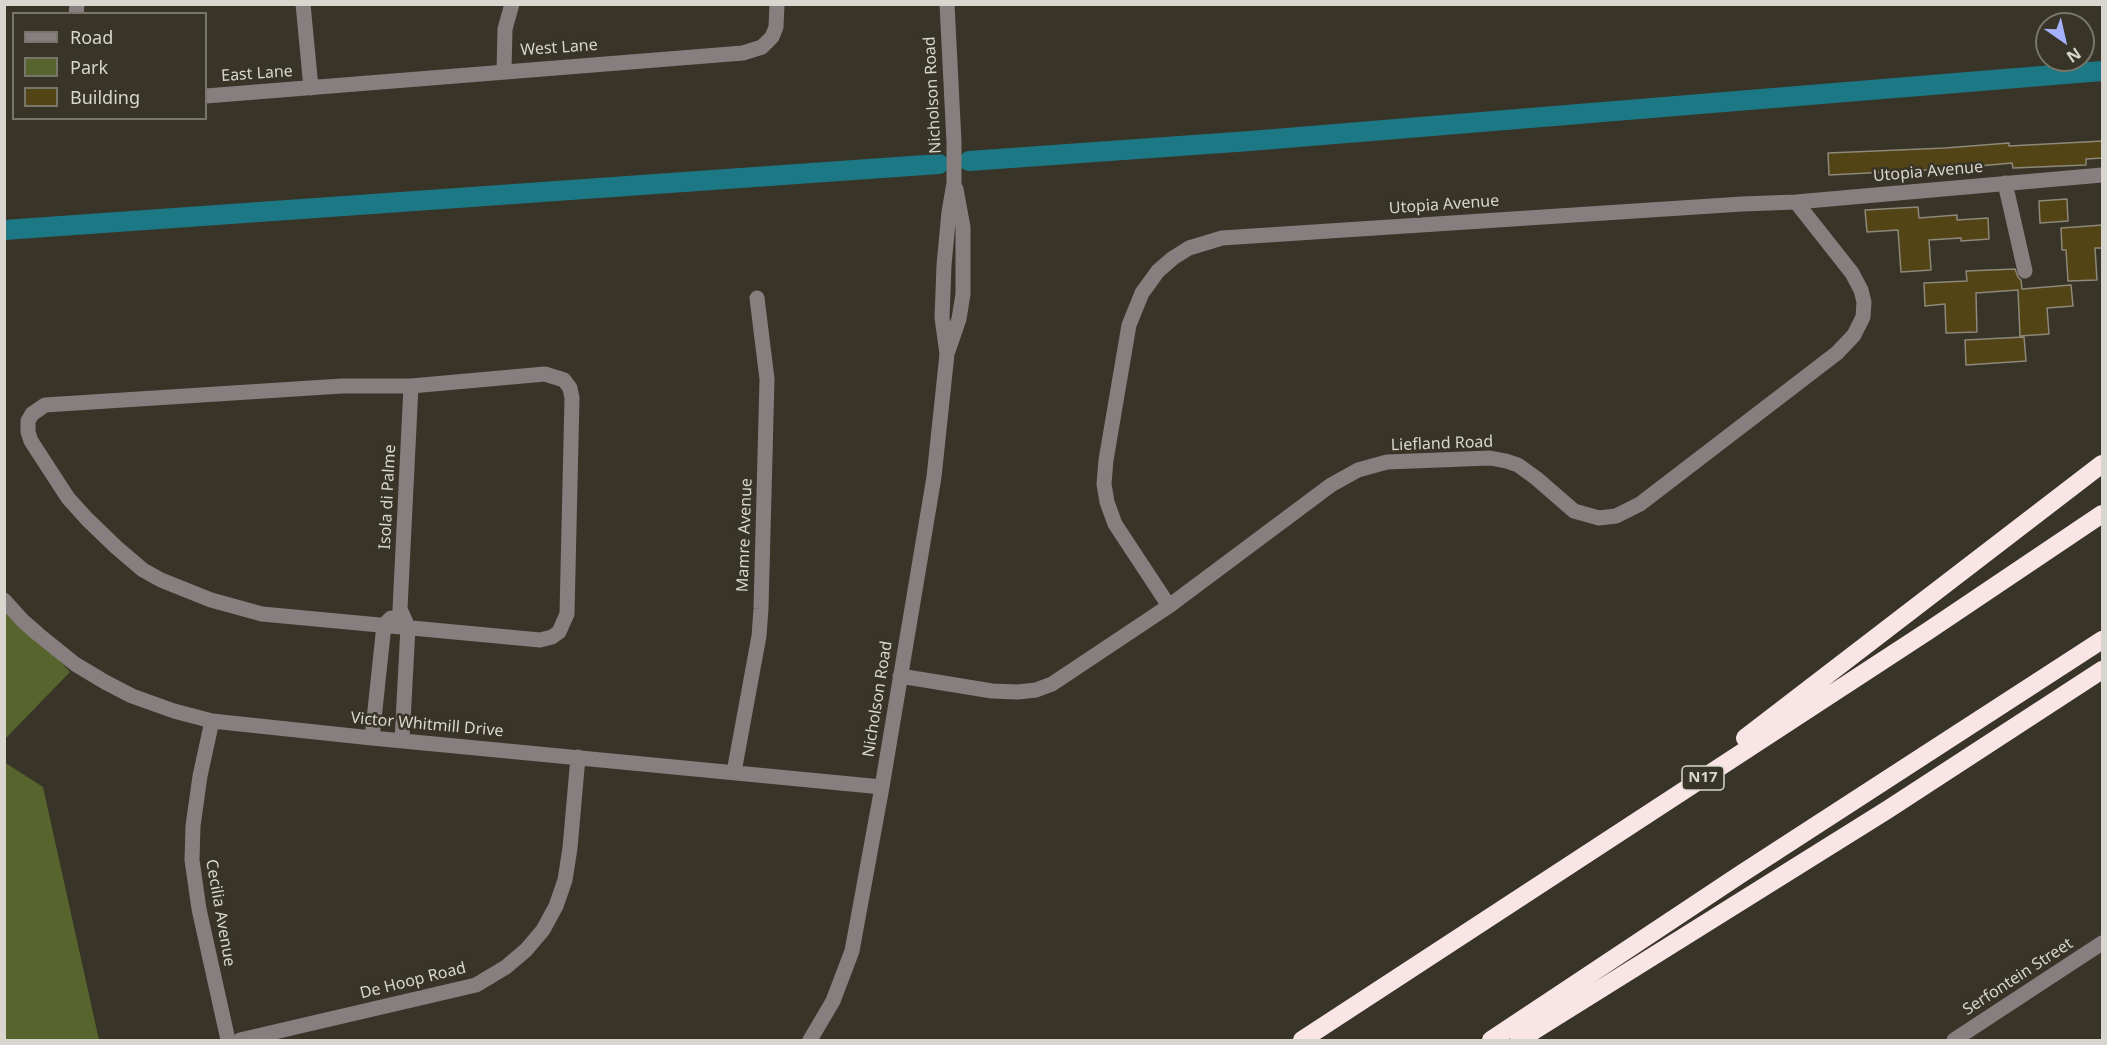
<!DOCTYPE html>
<html>
<head>
<meta charset="utf-8">
<style>
	body { margin:0 }
	#map { position:relative; width:2107px; height:1045px; overflow:hidden; background:#383428; font-family:"Noto Sans",sans-serif }
	canvas { display:block }
	.frame { position:absolute; inset:0; border:6px solid #d8d6ce; pointer-events:none }
	.legend { position:absolute; left:12px; top:12px; width:195px; height:108px; box-sizing:border-box; background:#383428; border:2px solid #78756a; margin:0; padding:8px 10px; list-style:none; font-size:18px; color:#d8d6ce }
	.legend li { display:flex; align-items:center; gap:12px; height:30px }
	.legend b { width:30px; border:2px solid #78756a }
	.north { position:absolute; left:2035px; top:12px; width:60px; height:60px; box-sizing:border-box; background:#383428; border:2px solid #78756a; border-radius:50%; rotate:146deg; font-size:16px; font-weight:700; line-height:24px; text-align:center; color:#d8d6ce }
	.north::after { content:''; display:block; margin:auto; width:21px; height:27px; background:#a5b1fc; clip-path:polygon(50% 0,100% 100%,50% 72%,0 100%) }
</style>
</head>
<body>
<div id="map">
<canvas width="2107" height="1045"></canvas>
<div class="frame"></div>
<ul class="legend">
<li><b style="height:8px;background:#867e7f"></b>Road</li>
<li><b style="height:16px;background:#57642d"></b>Park</li>
<li><b style="height:16px;background:#524415"></b>Building</li>
</ul>
<div class="north">N</div>
</div>
<script>
const g = document.querySelector('canvas').getContext('2d');
g.lineJoin = 'round';
function fill(path, color) {
  g.fillStyle = color;
  g.fill(path, 'evenodd');
}
function toPath(rows) {
  const path = new Path2D();
  for (const r of rows) {
    path.moveTo(r[0], r[1]);
    for (let i = 2; i < r.length; i += 2) path.lineTo(r[i], r[i + 1]);
  }
  return path;
}
function stroke(path, color, width, dash) {
  g.strokeStyle = color;
  g.lineWidth = width;
  g.lineCap = dash ? 'butt' : 'round';
  g.setLineDash(dash || []);
  g.stroke(path);
}
function drawText(font, color, halo, rows, align = 'center') {
  g.font = font + ' "Noto Sans",sans-serif';
  g.lineWidth = 5;
  g.setLineDash([]);
  g.textBaseline = 'middle';
  g.strokeStyle = halo;
  g.fillStyle = color;
  for (const [text, x, y, turn = 0] of rows) {
    g.save();
    g.translate(x, y);
    g.rotate((+turn || 0) * Math.PI / 180);
    g.textAlign = isNaN(turn) ? turn : align;
    if (halo) g.strokeText(text, 0, 0);
    g.fillText(text, 0, 0);
    g.restore();
  }
}
fill(toPath([
	[4,597,18,615,70,672,5,739],
	[4,762,43,787,99,1040,5,1040]
]), '#57642d');
stroke(toPath([
	[969,161,1250,141,2102,71],
	[4,230,939,164]
]), '#1d7885', 20);
const building = toPath([
	[2103,141,2103,158,2086,159,2086,165,2013,168,2012,163,1946,169,1829,175,1828,153,1945,148,2009,143,2009,146,2103,141],
	[2067,199,2068,221,2040,223,2039,201,2067,199],
	[1918,207,1919,218,1957,215,1957,220,1988,218,1989,239,1961,241,1961,238,1929,240,1931,270,1901,272,1898,230,1867,232,1865,210,1918,207],
	[2103,225,2103,248,2095,248,2097,280,2068,281,2066,250,2062,250,2061,228,2103,225],
	[2015,269,2018,277,2021,280,2022,289,2071,285,2073,306,2047,308,2049,334,2020,336,2018,290,1976,293,1977,332,1946,333,1945,304,1925,306,1924,283,1967,281,1966,271,2015,269],
	[2024,337,2026,361,1966,365,1965,340,2024,337]
]);
fill(building, '#524415');
stroke(building, '#8d887a', 1.5);
stroke(toPath([
	[303,4,311,88],
	[76,14,77,4],
	[504,71,505,29,512,4],
	[206,96,743,53,762,47,772,37,776,27,777,4],
	[2005,183,2025,271],
	[948,351,959,319,963,294,963,227,956,189],
	[545,374,564,380,570,388,572,398,567,614,559,632,552,637,540,640,262,614,211,600,161,580,143,570,116,547,87,519,68,498,31,441,28,432,28,421,32,414,45,405,342,386,411,386,545,374],
	[4,600,23,621,39,635,75,664,105,682,132,696,174,711,212,721,372,738,882,787],
	[1169,606,1115,524,1107,502,1104,484,1106,460,1129,325,1142,293,1158,271,1173,258,1189,248,1222,238,1742,204,1796,202,2102,175],
	[900,676,992,691,1018,692,1036,690,1052,684,1169,606,1331,485,1358,470,1387,462,1490,458,1506,461,1518,465,1536,478,1574,511,1599,518,1616,516,1640,504,1837,353,1854,335,1863,317,1864,302,1861,290,1852,273,1796,202],
	[212,721,200,776,193,826,192,860,199,909,228,1040],
	[372,738,384,625,391,618],
	[402,740,408,627,400,609,411,386],
	[734,772,759,636,761,609,767,379,757,298],
	[240,1040,476,985,506,967,526,950,543,930,556,906,565,880,570,848,578,757],
	[810,1040,833,1001,852,951,882,787,934,477,947,354,942,318,944,265,949,212,954,183,954,142,947,4],
	[1954,1040,2102,943]
]), '#867e7f', 15);
stroke(toPath([
	[1745,738,2102,464],
	[1302,1040,1928,631,2102,514],
	[1491,1040,1741,874,2102,640],
	[1519,1040,1887,810,2102,670]
]), '#f9e5e6', 18);
for (const [x, y, w] of [
	[1703,778,42]
]) {
  const box = new Path2D();
  box.roundRect(x - w / 2, y - 12, w, 24, 4.5);
  g.fillStyle = '#383428';
  g.fill(box);
  stroke(box, '#d8d6ce', 1.5);
}
drawText('bold 15px', '#d8d6ce', null, [
	["N17",1703,778]
]);
drawText('16px', '#d8d6ce', '#383428', [
	["West Lane",559,48,-4],
	["East Lane",257,74,-4],
	["Nicholson Road",933,95,-93],
	["Utopia Avenue",1928,172,-5],
	["Utopia Avenue",1444,205,-4],
	["Liefland Road",1442,444,-2],
	["Isola di Palme",388,497,-87],
	["Mamre Avenue",745,535,-88],
	["Nicholson Road",878,699,-81],
	["Victor Whitmill Drive",427,725,5],
	["Cecilia Avenue",220,913,80],
	["Serfontein Street",2018,977,-33],
	["De Hoop Road",413,981,-14]
]);
</script>
</body>
</html>
